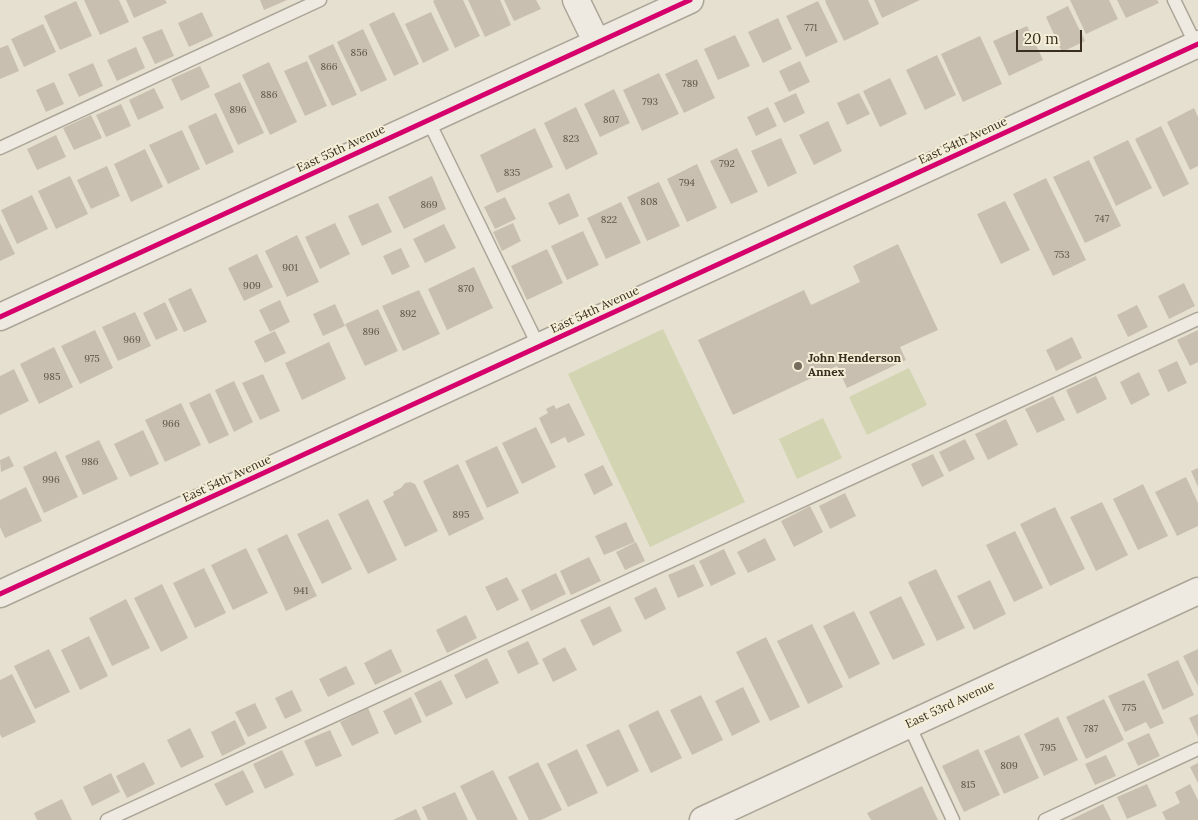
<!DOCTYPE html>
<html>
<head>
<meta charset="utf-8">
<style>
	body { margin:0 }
	#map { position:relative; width:1198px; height:820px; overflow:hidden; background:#e5e0cf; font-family:Lora,serif }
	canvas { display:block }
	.scale { position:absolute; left:1016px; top:30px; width:66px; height:22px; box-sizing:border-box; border:2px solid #392e20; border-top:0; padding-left:6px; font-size:15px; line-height:18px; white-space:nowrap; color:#392e20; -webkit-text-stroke:4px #f5eed7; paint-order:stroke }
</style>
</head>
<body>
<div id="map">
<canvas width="1198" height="820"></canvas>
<div class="scale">20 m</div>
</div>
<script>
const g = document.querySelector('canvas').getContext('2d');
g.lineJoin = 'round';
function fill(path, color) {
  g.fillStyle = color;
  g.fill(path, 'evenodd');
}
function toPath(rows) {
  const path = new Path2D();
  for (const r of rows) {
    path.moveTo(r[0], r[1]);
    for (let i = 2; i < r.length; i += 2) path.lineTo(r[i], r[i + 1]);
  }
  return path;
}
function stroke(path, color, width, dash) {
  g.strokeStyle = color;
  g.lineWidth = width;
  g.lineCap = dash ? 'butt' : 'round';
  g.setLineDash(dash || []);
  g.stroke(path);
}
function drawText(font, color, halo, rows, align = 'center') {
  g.font = font + ' Lora,serif';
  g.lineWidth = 4;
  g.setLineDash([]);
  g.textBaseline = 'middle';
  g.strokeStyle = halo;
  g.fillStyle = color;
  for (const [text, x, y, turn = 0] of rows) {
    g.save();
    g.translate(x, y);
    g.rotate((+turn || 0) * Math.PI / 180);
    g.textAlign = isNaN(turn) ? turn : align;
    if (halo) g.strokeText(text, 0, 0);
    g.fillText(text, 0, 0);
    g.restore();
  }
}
fill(toPath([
	[663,329,745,502,650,547,568,374],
	[909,368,927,405,867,435,849,397],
	[823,418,842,458,797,479,779,439]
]), '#d2d4b2');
fill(toPath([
	[84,0,119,0,129,22,100,35],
	[126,0,165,0,167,3,134,18],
	[260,0,287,0,264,10],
	[435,0,463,0,480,36,455,48,433,1],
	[468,0,500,0,511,25,485,37],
	[504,0,536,0,541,9,514,21],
	[826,0,868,0,879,24,844,41,825,1],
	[874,0,920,0,882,18],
	[1070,0,1109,0,1118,19,1086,34],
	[1117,0,1157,0,1159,3,1126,18],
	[76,1,92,36,60,50,44,16],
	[818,1,838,42,806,57,786,16],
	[1068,6,1085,41,1062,52,1046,17],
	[202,12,213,36,189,47,178,23],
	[394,12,419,64,394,76,369,24],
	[431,12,449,50,423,63,405,24],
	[778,18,792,49,763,63,748,32],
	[43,24,56,52,24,67,11,39],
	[1027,26,1043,60,1009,76,993,41],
	[162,29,174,56,155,64,142,37],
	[363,29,387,80,361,92,337,42],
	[735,35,750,66,718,80,704,49],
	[980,36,1002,84,963,102,941,54],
	[333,44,357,95,332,106,308,56],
	[8,45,19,71,0,79,0,48],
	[136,47,145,68,117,81,107,60],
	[937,55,956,95,925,110,906,70],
	[697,59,715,98,684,113,665,74],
	[307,61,327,106,305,116,284,71],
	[800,61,810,82,789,92,779,71],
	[269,62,297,122,270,135,242,75],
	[93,63,103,86,79,97,68,74],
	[200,66,210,87,181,101,171,79],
	[659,73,679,114,642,131,623,90],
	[890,78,907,114,880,127,863,91],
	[54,82,64,104,46,112,36,90],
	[240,82,264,133,238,145,214,94],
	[154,88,164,108,138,120,129,100],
	[614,89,630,123,600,137,584,104],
	[796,93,805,113,784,123,774,103],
	[859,93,870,114,847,125,837,103],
	[121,104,131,126,106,137,96,115],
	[576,107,598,154,566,170,544,123],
	[768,107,777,126,756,136,747,117],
	[1194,108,1198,117,1198,166,1190,170,1167,122],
	[216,113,234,152,206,165,188,126],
	[91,115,102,138,74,150,63,128],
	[828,121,842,151,814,165,799,135],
	[1161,126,1189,184,1163,197,1135,139],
	[535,128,553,167,497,193,480,155],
	[182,130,200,169,168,184,149,145],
	[56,135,66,157,37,170,27,149],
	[781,138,797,173,768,187,751,151],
	[1128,140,1152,188,1116,206,1093,157],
	[737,148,758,192,731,204,710,161],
	[145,149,163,187,131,202,114,164],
	[1089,160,1121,226,1085,243,1053,177],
	[697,164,717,208,687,222,667,179],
	[107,166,120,196,91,209,77,180],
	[70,176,88,214,56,229,38,191],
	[432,176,446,209,404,229,388,197],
	[1046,178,1086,260,1053,276,1013,194],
	[659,182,680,226,647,241,627,197],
	[569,193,579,216,559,225,548,203],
	[32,195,48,229,17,244,1,210],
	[505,197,516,219,495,229,484,207],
	[1005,201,1030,250,1001,264,977,214],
	[621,202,641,243,606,259,587,218],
	[378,203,392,232,362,246,348,216],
	[0,223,15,254,0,261],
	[335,223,350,254,320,269,305,237],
	[513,223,521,241,502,251,493,232],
	[444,224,456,248,425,263,413,239],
	[583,231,599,265,567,280,551,246],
	[297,235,319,282,287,297,265,251],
	[898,244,938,330,900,347,906,360,847,388,837,366,733,415,698,340,804,290,811,305,860,282,853,266],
	[401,248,410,267,392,275,383,256],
	[547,249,563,283,527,300,511,266],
	[257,254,273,287,244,301,228,268],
	[474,267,493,308,447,330,428,289],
	[1184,283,1195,306,1169,319,1158,296],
	[191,288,207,322,184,332,168,299],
	[419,290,440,334,403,351,382,306],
	[280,300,290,322,270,332,259,310],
	[165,302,178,330,156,340,143,313],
	[335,304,345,326,323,336,313,314],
	[1137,305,1148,327,1128,337,1117,315],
	[378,309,398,351,365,366,345,324],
	[135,312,151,346,118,361,102,327],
	[95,330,113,368,80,384,61,346],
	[1198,330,1198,362,1190,366,1177,340],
	[275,331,286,353,265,363,254,341],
	[1072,337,1082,358,1056,371,1046,350],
	[329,342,346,379,302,400,285,363],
	[54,347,73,387,39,404,20,364],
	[1177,361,1187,383,1168,392,1158,370],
	[14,369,29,401,0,415,0,376],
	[1139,372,1150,395,1131,405,1120,382],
	[263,374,280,411,260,420,242,383],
	[1096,376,1107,399,1077,414,1066,390],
	[234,381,253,422,234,432,215,390],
	[210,393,229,435,209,444,189,403],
	[1053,396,1065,420,1037,433,1025,409],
	[181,403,201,445,165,462,145,420],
	[569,403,585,435,568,443,565,437,551,444,539,418,548,413,546,409,554,405,556,409],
	[1006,419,1018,445,988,460,975,434],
	[536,427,556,467,522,484,502,443],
	[143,430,159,464,130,477,114,444],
	[965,439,975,459,949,472,939,452],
	[99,440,118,479,83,495,65,456],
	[497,446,519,493,487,508,465,461],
	[56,451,78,497,44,513,23,467],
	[933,454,944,476,922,487,911,464],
	[9,456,14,466,1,472,0,460],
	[458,464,484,519,449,536,423,481],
	[603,465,613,485,594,495,584,474],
	[1198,468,1198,487,1191,471],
	[1186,477,1198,503,1198,526,1177,536,1155,492],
	[410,482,415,484,438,531,405,547,383,501,394,495,393,492,401,488,405,483],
	[1143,484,1168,536,1138,550,1113,499],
	[26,487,42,521,5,538,0,527,0,500],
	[845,493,856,516,830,529,819,506],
	[368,499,397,560,368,574,338,514],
	[1102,502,1128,555,1096,571,1070,517],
	[810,506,823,532,794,547,781,521],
	[1055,507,1085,569,1050,586,1020,524],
	[328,519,352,569,322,584,297,534],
	[626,522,635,542,604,555,595,536],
	[1015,531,1043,588,1014,602,986,545],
	[287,534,317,596,286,611,257,549],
	[765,538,776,560,748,573,737,552],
	[636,542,645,561,625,570,616,552],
	[246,548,268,593,233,610,211,565],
	[724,549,736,574,711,586,699,561],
	[589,557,601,581,571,595,560,571],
	[694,564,704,586,678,598,668,575],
	[204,568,226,613,195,628,173,583],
	[936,569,965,628,937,641,908,582],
	[556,573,566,594,531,611,521,590],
	[507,577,519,600,497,611,485,587],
	[990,580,1006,614,974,630,957,596],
	[162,584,188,638,161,652,134,598],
	[656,587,666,609,645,620,634,598],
	[901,596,925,645,893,660,869,612],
	[126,599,150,648,112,666,89,618],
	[610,606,622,631,593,646,580,620],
	[854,611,880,664,849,679,823,626],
	[466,615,477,638,447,653,436,630],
	[812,624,843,687,808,704,777,641],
	[89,636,108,676,80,690,61,650],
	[766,637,800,707,770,721,736,652],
	[528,641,539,664,518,674,507,651],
	[565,647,577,670,553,682,542,659],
	[49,649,70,692,35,709,14,666],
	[391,649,402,672,375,685,364,663],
	[1198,649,1198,686,1183,656],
	[487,658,499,683,466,699,454,675],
	[1178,660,1194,695,1163,710,1147,674],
	[346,666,355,684,328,697,319,679],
	[12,674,36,722,2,738,0,734,0,680],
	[441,680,453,704,426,717,414,693],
	[1144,680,1164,723,1150,729,1146,722,1125,732,1108,696],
	[743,687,760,722,732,736,715,701],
	[292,690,302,711,285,719,275,698],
	[701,695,723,740,692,755,670,710],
	[411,697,422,722,395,735,383,711],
	[1104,699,1124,740,1086,759,1066,717],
	[255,703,267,728,248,737,235,712],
	[368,708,379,733,352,746,340,722],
	[658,710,682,758,651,773,628,725],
	[1198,714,1198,737,1189,718],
	[1058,717,1078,760,1044,776,1024,734],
	[235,720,246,744,222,756,211,732],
	[190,728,204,757,181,768,167,740],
	[619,729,639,771,607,787,586,745],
	[330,730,342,756,316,767,304,741],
	[1149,733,1160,756,1138,766,1127,743],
	[1019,735,1039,778,1004,794,984,751],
	[577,749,598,793,568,807,547,764],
	[978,749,1000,795,964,812,942,766],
	[282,750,294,775,265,789,253,764],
	[1106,755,1116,776,1095,785,1085,764],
	[144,762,155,784,127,798,116,776],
	[538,762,562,810,541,820,529,820,508,777],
	[1198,763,1198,783,1190,767],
	[243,770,254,792,226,806,214,784],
	[493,770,518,820,477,820,460,786],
	[111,773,120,792,92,806,83,787],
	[1147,784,1157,806,1127,819,1117,797],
	[1190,784,1198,800,1198,820,1166,820,1162,812,1180,803,1175,792],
	[922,786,938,820,871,820,867,813],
	[455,792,468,820,428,820,422,807],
	[62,799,72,820,37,820,34,813],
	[1103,804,1111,820,1070,820],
	[416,809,421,820,393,820]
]), '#c9bfb0');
const service = toPath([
	[1174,0,1196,45],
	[428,120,539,347],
	[0,148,320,0],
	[909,725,953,820],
	[107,820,1198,319],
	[1045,820,1198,749]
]);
const minor = toPath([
	[576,0,597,43],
	[0,317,690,0],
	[0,594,1198,44],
	[703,820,1198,591]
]);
stroke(service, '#aba598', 15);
stroke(minor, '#aba598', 29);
stroke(service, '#eeeae1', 12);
stroke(minor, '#eeeae1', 26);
stroke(toPath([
	[0,317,690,0],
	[0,594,1198,44]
]), '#d6006c', 5);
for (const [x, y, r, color] of [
	[798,366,5,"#756c5d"]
]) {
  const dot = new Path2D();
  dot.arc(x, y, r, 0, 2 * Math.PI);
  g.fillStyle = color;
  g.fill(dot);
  stroke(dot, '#f5eed7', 2);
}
drawText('10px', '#5d5244', null, [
	["771",811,28],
	["856",359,53],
	["866",329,67],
	["789",690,84],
	["886",269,95],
	["793",650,102],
	["896",238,110],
	["807",611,120],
	["823",571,139],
	["792",727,164],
	["835",512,173],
	["794",687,183],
	["808",649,202],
	["869",429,205],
	["747",1102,219],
	["822",609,220],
	["753",1062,255],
	["901",290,268],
	["909",252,286],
	["870",466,289],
	["892",408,314],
	["896",371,332],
	["969",132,340],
	["975",92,359],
	["985",52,377],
	["966",171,424],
	["986",90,462],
	["996",51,480],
	["895",461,515],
	["941",301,591],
	["775",1129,708],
	["787",1091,729],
	["795",1048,748],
	["809",1009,766],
	["815",968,785]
]);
drawText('12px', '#392e20', '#f5eed7', [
	["East 54th Avenue",963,141,-25],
	["East 55th Avenue",341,149,-25],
	["East 54th Avenue",595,310,-25],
	["East 54th Avenue",227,479,-25],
	["East 53rd Avenue",950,705,-25]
]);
drawText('bold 12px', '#392e20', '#f5eed7', [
	["John Henderson",808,359],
	["Annex",808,373]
], 'left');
</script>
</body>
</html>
